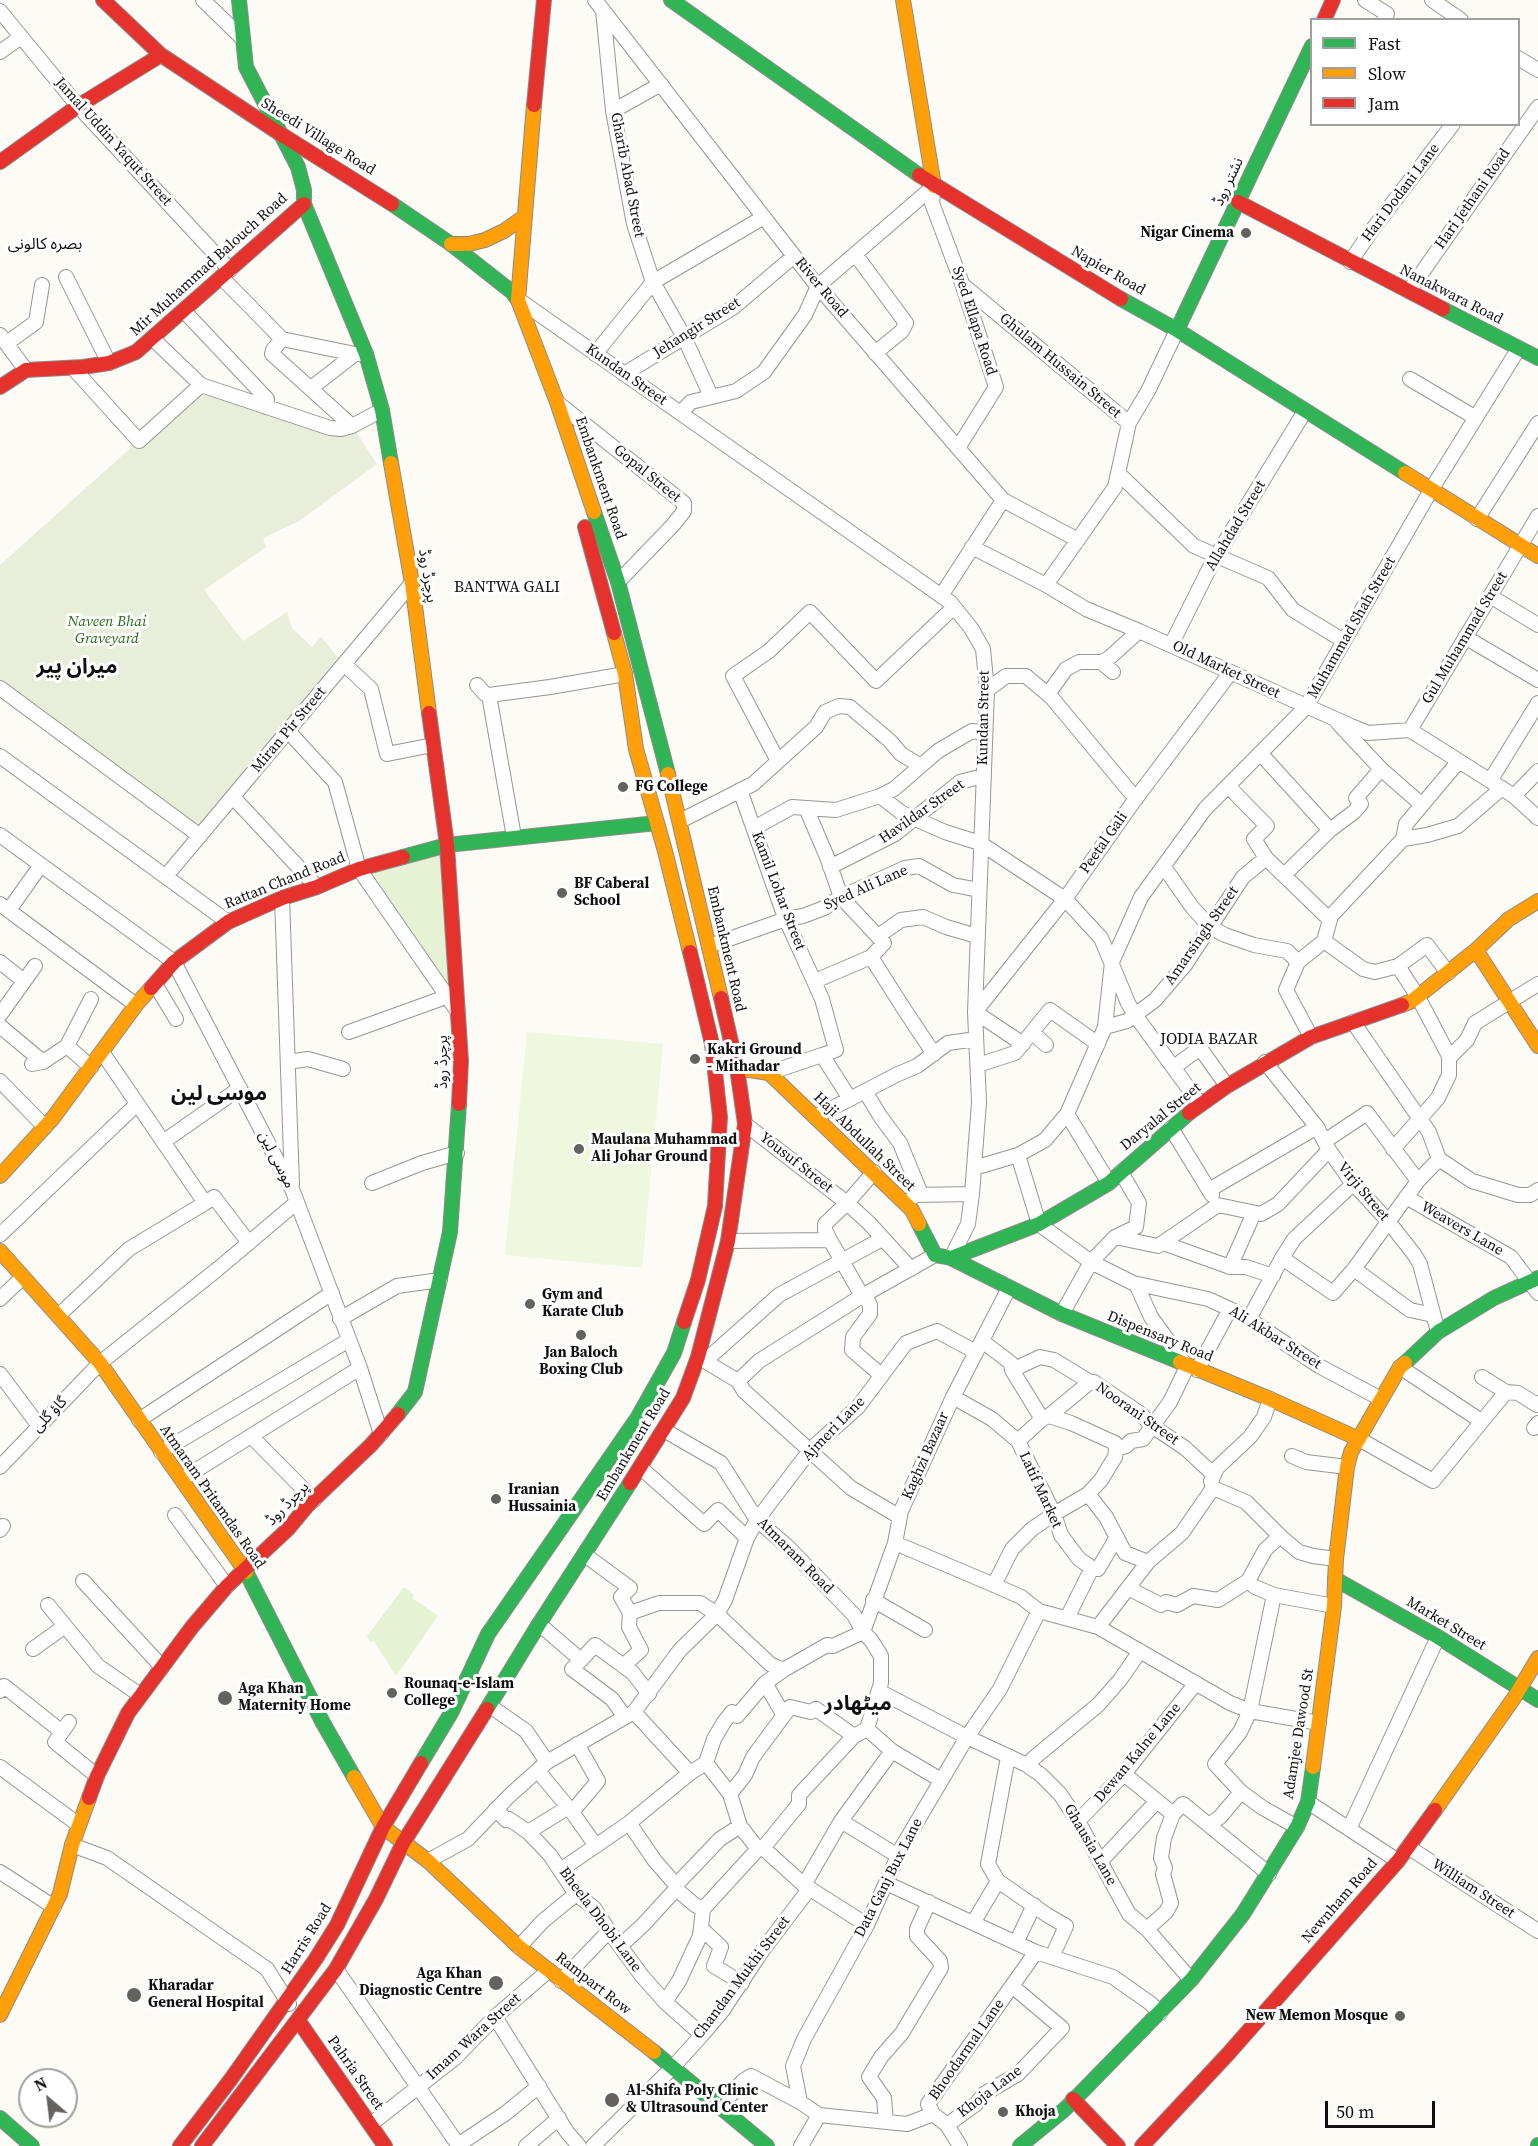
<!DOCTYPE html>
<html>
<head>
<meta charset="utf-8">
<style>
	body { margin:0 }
	#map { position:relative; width:1538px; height:2146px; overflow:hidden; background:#fcfbf6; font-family:"Source Serif 4",serif }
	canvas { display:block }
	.legend { position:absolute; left:1310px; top:18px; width:210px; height:108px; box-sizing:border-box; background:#fff; border:2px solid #9f9f9f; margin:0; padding:8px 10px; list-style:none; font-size:18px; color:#101010 }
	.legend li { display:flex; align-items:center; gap:12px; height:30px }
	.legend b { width:30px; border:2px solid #9f9f9f }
	.north { position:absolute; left:18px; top:2068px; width:60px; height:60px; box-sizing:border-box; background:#fff; border:2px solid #9f9f9f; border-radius:50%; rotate:332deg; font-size:16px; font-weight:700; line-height:24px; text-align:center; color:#101010 }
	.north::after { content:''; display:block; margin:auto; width:21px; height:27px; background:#636260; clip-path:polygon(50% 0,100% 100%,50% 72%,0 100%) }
	.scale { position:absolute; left:1325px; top:2101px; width:110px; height:27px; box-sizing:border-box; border:3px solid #101010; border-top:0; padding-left:8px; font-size:18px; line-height:21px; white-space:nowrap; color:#101010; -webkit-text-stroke:4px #fff; paint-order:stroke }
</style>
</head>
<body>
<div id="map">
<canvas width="1538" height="2146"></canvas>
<ul class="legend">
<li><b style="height:8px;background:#30b455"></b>Fast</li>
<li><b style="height:8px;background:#ff9f0a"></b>Slow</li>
<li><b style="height:8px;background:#e5322d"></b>Jam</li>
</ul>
<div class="north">N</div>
<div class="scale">50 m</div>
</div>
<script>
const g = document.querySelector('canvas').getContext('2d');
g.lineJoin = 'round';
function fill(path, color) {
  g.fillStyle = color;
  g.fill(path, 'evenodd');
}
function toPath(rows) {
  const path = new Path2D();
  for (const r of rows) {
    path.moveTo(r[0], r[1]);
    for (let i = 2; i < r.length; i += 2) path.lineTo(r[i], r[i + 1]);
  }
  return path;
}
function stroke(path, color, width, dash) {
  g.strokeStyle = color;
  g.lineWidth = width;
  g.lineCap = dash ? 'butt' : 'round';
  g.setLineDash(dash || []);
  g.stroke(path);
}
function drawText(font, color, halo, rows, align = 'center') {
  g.font = font + ' "Source Serif 4","Noto Sans Arabic",serif';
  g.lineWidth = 6;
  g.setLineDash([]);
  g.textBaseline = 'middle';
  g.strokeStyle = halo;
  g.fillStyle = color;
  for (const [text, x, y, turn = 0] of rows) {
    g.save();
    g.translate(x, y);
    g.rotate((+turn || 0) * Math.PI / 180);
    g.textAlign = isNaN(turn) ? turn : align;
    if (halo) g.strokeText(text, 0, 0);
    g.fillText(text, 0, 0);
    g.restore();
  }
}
fill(toPath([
	[447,845,458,1012,372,874],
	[404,1587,414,1595,412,1598,438,1616,396,1676,374,1641,370,1642,367,1636]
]), '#e5f3d4');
fill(toPath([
	[201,385,330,428,352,426,377,464,299,521,263,538,266,547,204,590,243,641,287,612,292,628,312,647,321,637,344,664,200,836,0,684,0,565]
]), '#e8eed9');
fill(toPath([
	[527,1032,663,1044,642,1268,505,1255]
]), '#eff7df');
const street = toPath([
	[203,0,241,37],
	[595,0,815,283,1003,500,1078,540],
	[1365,0,1387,14,1384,20],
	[1432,0,1461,20],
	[603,10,613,111,634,224,653,282,684,337,711,396],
	[0,11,78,106,230,270],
	[0,52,21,37],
	[1518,58,1538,70],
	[613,111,661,84],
	[934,186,932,203,963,286,996,387,958,448],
	[855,254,906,323,902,331,875,353],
	[1350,262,1372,230,1453,124],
	[66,277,109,363],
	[222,278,282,339,355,354,366,354],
	[964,286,1129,423],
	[1409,291,1538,107],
	[519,300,950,602,971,628,983,649,987,690,975,1012,979,1102,972,1194,968,1224,951,1258],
	[184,311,267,399,266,407],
	[0,335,26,370],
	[152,338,201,385,330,428,341,429,352,426,382,410],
	[282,339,273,350,272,354,352,426],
	[7,343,36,322,42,285],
	[595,354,653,282,764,217],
	[73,368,139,441,201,385],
	[624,374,734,307,794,256],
	[1410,379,1476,418],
	[311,388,355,354],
	[559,404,684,503,684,511,673,525,618,582],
	[680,413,691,402,736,391,764,372,805,315,818,286,934,186],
	[1118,473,1194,546,1268,578,1293,610,1344,641],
	[1477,519,1538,423],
	[972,547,1046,585,1086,609,1139,631,1351,726,1368,733,1410,730,1514,796,1538,818],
	[1046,585,1115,487,1129,423,1148,391,1177,330],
	[941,596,1003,500],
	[1490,596,1538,625],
	[1465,637,1538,680],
	[1171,645,1211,565,1305,411],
	[1101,662,1113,672],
	[344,664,371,689,387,754,433,745],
	[477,685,485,694,489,695,550,687,625,674],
	[0,688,200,836],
	[987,690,1006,676,1026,676,1052,698,1136,799],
	[1048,694,1066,669,1079,662,1101,662,1108,659,1139,631],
	[489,695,514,837],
	[1338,723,1381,769,1421,804],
	[1410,730,1538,516],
	[288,731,335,782,359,869,458,1012],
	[1260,753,1330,830],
	[0,756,228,922],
	[778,761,733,676,769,651,810,612,876,681,954,607],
	[1490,781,1538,703],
	[1228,786,1267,826,1254,839,1266,858,1330,920],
	[740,790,784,915,822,999,836,1050,822,1055],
	[880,796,902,813,945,832,980,843,1065,899,1101,938,1128,1003,1135,1015,1200,1104],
	[1514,796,1538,771],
	[233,797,317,887],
	[806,808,827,857,841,897,884,943,871,957,904,1009,934,1054],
	[680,821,753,784,816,727,825,712,839,706,850,707,890,741,901,754,921,766],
	[754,828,792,807,836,810,880,796,894,789,938,751,960,738,972,731,985,733],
	[0,835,174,962,292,1189,360,1368,381,1434],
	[1403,839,1406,824,1459,761],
	[830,867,895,834,960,782,983,776],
	[1164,867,1192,907,1210,927,1225,935,1254,945,1287,951,1298,962],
	[1284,875,1330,830,1354,812,1361,804,1356,798,1381,769],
	[166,876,412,583],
	[282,898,292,1184],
	[0,904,136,1005],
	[9,910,41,865],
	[878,936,901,920,923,917,946,927,977,936],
	[1324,941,1363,969,1375,972,1398,966,1427,945,1448,973],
	[709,946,786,919,803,916,824,908,841,897,905,868,919,866,953,885,979,890],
	[0,962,24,981],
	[815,981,871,957],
	[155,984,176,1019],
	[0,1015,35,966],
	[1353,1022,1429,1132,1439,1159,1472,1181,1518,1195,1530,1195,1538,1190],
	[0,1026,43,1062],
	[1105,1027,1127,1021,1155,1000,1185,965,1243,877,1266,858],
	[349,1032,446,997],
	[1032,1032,1046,1045],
	[1311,1037,1286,990,1298,962,1324,941,1331,916,1403,839,1427,835,1458,826,1502,788],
	[1023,1044,975,1012,1065,899,1134,801,1231,672],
	[67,1046,91,1067],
	[1449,1058,1467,1040,1475,1023,1538,984],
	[288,1062,308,1059,343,1069],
	[1265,1062,1317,1127,1329,1150,1350,1180,1388,1221,1414,1254,1420,1264,1438,1332],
	[32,1064,43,1062,67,1046,91,999],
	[978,1065,1015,1053,1050,1010,1098,1044],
	[1174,1067,1200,1048,1227,1086],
	[769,1073,822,1055,850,1099],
	[0,1081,45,1127],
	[865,1091,880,1116,900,1143,921,1194],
	[1067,1114,1109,1183],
	[815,1117,896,1075,917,1066,948,1043,976,1039],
	[745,1124,847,1203,825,1224,825,1230,830,1240],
	[1171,1128,1212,1195],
	[1325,1141,1367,1113,1418,1181],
	[163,1142,240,1088],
	[1393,1149,1438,1098,1449,1075,1449,1056,1418,997,1398,966],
	[1018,1155,1039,1224,1091,1262,1133,1283,1208,1299,1230,1309,1249,1319,1319,1366,1381,1399],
	[974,1168,1018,1155,1045,1140,1067,1114,1105,1027,1112,962,1141,897,1205,809,1306,707,1431,490,1519,348],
	[874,1172,847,1203,869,1223,911,1269],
	[372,1183,422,1163,457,1153],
	[1209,1190,1317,1127],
	[913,1197,915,1195,972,1194],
	[1406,1197,1511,1257,1538,1293],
	[205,1203,214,1197,249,1243],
	[0,1235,137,1104],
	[1115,1237,1158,1246,1218,1205,1261,1214,1278,1204,1329,1150],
	[728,1241,830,1240,862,1296],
	[1163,1243,1230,1267,1246,1267,1273,1276],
	[1282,1258,1294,1239,1354,1183],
	[1230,1267,1254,1213],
	[1354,1269,1410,1310,1433,1315],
	[865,1296,870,1305,870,1314,853,1337,852,1350,881,1375],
	[0,1299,23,1277],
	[1062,1314,1091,1262,1115,1237,1136,1227,1139,1203,1121,1172],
	[58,1316,129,1249,205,1203,102,1052],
	[340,1319,397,1286,440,1280],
	[1249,1319,1282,1258,1333,1293,1354,1269,1418,1181,1439,1159],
	[982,1341,1011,1363,1012,1370,1042,1419,1049,1416,1071,1423,1115,1443,1116,1449],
	[698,1357,738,1381,744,1391,851,1488,900,1517],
	[705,1361,779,1295,882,1239],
	[1400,1367,1481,1421],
	[1012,1370,1040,1357,1054,1360,1090,1382,1094,1382,1141,1414,1152,1426,1185,1448,1214,1475],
	[1197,1370,1230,1309],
	[0,1374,39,1426],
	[1482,1377,1506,1392],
	[738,1381,759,1361,862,1296,935,1255],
	[953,1397,992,1419,1018,1441,1054,1514,1061,1535,1079,1559,1092,1568],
	[1049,1416,1090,1382],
	[139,1420,332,1293],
	[1534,1428,1538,1423],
	[664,1430,721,1463,757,1520,787,1546,854,1615,863,1632,871,1640,881,1656,881,1683,867,1729],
	[251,1436,314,1500],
	[1359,1439,1433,1481,1506,1392,1518,1393,1537,1405,1538,1403],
	[1018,1441,1042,1419],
	[1116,1449,1126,1446,1131,1441,1143,1439,1170,1402,1187,1367,1151,1317,1136,1284],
	[161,1452,349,1340],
	[1292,1456,1306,1462,1347,1467],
	[0,1467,100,1363,219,1268,297,1202],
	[641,1468,704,1524,718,1510,747,1538],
	[182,1479,360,1368],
	[1213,1488,1246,1502,1280,1536,1299,1552,1313,1556,1336,1559],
	[1088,1494,1106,1517,1125,1553,1148,1562],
	[175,1515,227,1586],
	[0,1530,3,1526],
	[895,1543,994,1585,1021,1597,1039,1611,1098,1627,1230,1703,1250,1711,1319,1723],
	[585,1555,630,1588,621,1597,630,1613,629,1627,641,1650,623,1666],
	[83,1581,162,1667],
	[1248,1581,1255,1587,1274,1595,1334,1606],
	[994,1585,1012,1549,1032,1529,1054,1514,1088,1494,1101,1480,1115,1457,1116,1449],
	[1128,1588,1161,1605,1166,1602,1177,1605,1193,1596,1218,1600,1248,1581,1265,1550,1280,1536],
	[1274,1595,1250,1711,1240,1732,1215,1764,1241,1792,1263,1808,1297,1827],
	[873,1600,925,1630],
	[48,1605,98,1666,140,1695],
	[630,1613,659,1603,700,1603,717,1614,770,1664,778,1668,785,1669],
	[1067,1618,1092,1568,1098,1569,1117,1537],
	[539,1624,581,1660,572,1669,612,1699,625,1717],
	[1098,1627,1148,1562,1182,1533,1213,1488,1211,1481,1217,1468,1250,1437,1264,1417,1270,1399],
	[33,1649,65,1626],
	[581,1660,595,1645,633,1673,649,1694],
	[765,1683,783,1714],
	[0,1691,4,1686,62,1732],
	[879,1691,967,1737,1027,1765,1041,1775,1060,1794,1078,1821,1129,1914,1147,1929,1191,1980],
	[490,1706,526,1731,547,1762],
	[634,1712,690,1773],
	[69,1722,55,1742,97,1776],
	[1008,1757,988,1864,998,1881,1047,1915,1066,1926,1052,1957],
	[706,1763,730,1794,740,1826,758,1849,763,1848,804,1885,867,1925],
	[1027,1765,1035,1757,1098,1705,1120,1680,1140,1651],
	[0,1767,79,1825],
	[538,1771,572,1812,596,1846],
	[1124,1774,1173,1814,1183,1804,1269,1874],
	[730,1794,745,1775,753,1757,790,1707,811,1712,816,1709,854,1736,867,1729,892,1751,941,1780],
	[1308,1802,1398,1861],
	[496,1809,506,1820,509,1819,528,1832,550,1855,576,1894,594,1908,609,1931,642,1976,665,2002,702,2035],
	[572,1812,598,1781,577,1744],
	[841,1821,898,1856],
	[1078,1821,1124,1774,1196,1683],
	[629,1823,655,1861,676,1885,676,1889,695,1905,703,1909],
	[1209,1825,1220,1817,1241,1792],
	[1349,1829,1438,1637],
	[528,1832,567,1808],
	[72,1845,107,1858,267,1969,289,2004],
	[1408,1847,1538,1931],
	[763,1848,799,1804,799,1795,854,1736],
	[428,1861,468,1839,509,1796,547,1762,634,1712,680,1650,717,1614,725,1600,747,1538,757,1520,811,1449,858,1407,906,1343,937,1331,976,1352],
	[1100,1862,1157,1801],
	[562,1869,629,1823,690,1773,706,1763,714,1739,724,1722,732,1712,737,1716,765,1683,785,1669,827,1645,833,1646,863,1632,895,1543,901,1511,953,1397,1009,1288],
	[0,1872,54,1907],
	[886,1883,1036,1952,1113,1977,1150,2003,1160,2013],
	[676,1885,720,1839,740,1826],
	[804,1885,841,1821,892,1751],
	[973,1923,998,1881],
	[702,1929,721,1947,714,1966,742,1983],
	[1147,1929,1166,1912,1171,1903,1163,1874,1165,1868,1161,1858,1164,1838,1173,1814],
	[1016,1943,1034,1905],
	[620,1946,643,1925,676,1889],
	[519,1947,543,1921,576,1894],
	[336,1969,459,2146],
	[561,1981,609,1931],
	[665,2002,679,1981,700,1936,703,1909,758,1849],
	[495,2017,567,2132,579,2146],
	[721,2106,743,2081,751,2076,800,2102],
	[819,2115,907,2124,933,2114],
	[886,2121,884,2098,869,2077,881,2057,902,2033,941,1968,940,1961,917,1936,917,1929,929,1902],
	[371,2124,455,2058,495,2017,548,1971],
	[947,2125,976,2104,984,2094,1018,2074,1062,2028,1012,1986],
	[458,2145,506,2113,539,2086],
	[526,2146,559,2118],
	[593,2146,673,2067,702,2035,723,2010,762,1951,810,1888],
	[801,2146,819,2115,800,2102,793,2066,804,2039,867,1925,902,1847,967,1737,1000,1689,1039,1611],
	[960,2146,947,2125,933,2114,928,2104,1036,1952]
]);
const fast = toPath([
	[239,0,246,67,298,167,304,190,304,204,366,354,382,410,391,463],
	[671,0,919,175],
	[392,204,451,244,512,292,518,300],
	[1121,299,1177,330,1405,473],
	[1443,309,1538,358],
	[1177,330,1312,46],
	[594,512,618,582,668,774],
	[403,857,447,845,657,823],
	[919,1224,935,1255,951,1258,1062,1314,1180,1362],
	[951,1258,1039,1224,1109,1183,1189,1113],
	[1405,1363,1438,1332,1494,1298,1538,1278],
	[398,1414,415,1392,450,1232,459,1104],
	[246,1572,323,1723,354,1777],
	[1335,1579,1438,1637,1538,1700],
	[487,1709,539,1624,630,1483],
	[421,1763,451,1713,488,1634,638,1417,674,1353,684,1322],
	[654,2052,767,2146],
	[0,2118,32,2146],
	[1538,2145,1538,2146],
	[1020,2146,1065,2109,1191,1980,1243,1914,1297,1827,1308,1802,1313,1767]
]);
const slow = toPath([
	[903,0,934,186],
	[534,105,518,300,557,402,594,512],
	[451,244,469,244,485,240,504,231,524,217],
	[391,463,412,583,429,713],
	[1405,473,1538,556],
	[614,633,625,674,636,749,665,851,690,952],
	[668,774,721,998],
	[1476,950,1538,1046],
	[1402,1005,1412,1001,1476,950,1509,919,1538,901],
	[737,1068,769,1073,912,1210,919,1224],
	[0,1176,53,1118,136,1005,151,988],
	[0,1251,100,1363,246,1572],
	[1180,1362,1270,1399,1359,1439],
	[1313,1767,1334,1606,1336,1559,1347,1467,1351,1452,1400,1367,1405,1363],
	[354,1777,383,1827,428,1861,519,1947,654,2052],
	[1435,1810,1514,1698,1538,1658],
	[0,2015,60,1894,72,1845,89,1798]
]);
const jam = toPath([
	[103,0,161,55,279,133,392,204],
	[1324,20,1333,0],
	[534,105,544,0],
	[0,162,78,106,161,55],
	[919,175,1121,299],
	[1238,202,1443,309],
	[0,387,26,370,83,367,109,363,136,352,304,204],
	[585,527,614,633],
	[429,713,447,845,461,1061,459,1104],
	[151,988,174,962,228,922,282,898,317,887,359,869,403,857],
	[1189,1113,1227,1086,1311,1037,1402,1005],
	[684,1322,698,1280,715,1206,720,1117,712,1044,690,952],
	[630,1483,683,1398,698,1357,728,1241,745,1124,737,1068,721,998],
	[89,1798,97,1776,128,1713,192,1627,227,1586,288,1529,308,1505,371,1445,398,1414],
	[298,2020,385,2146],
	[1073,2099,1118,2146],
	[180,2146,231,2079,315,1960,337,1925,383,1827,421,1763],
	[202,2146,336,1969,376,1899,403,1843,487,1709],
	[1142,2146,1228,2054,1398,1861,1435,1810]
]);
stroke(street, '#969694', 16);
stroke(fast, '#8d8c8a', 16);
stroke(slow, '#8d8c8a', 16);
stroke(jam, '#8d8c8a', 16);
stroke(street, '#fffefe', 14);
stroke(fast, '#30b455', 14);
stroke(slow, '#ff9f0a', 14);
stroke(jam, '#e5322d', 14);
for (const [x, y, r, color] of [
	[1246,233,6,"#636260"],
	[623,787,6,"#636260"],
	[562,893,6,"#636260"],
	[695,1059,6,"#636260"],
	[579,1149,6,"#636260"],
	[530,1304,6,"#636260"],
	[581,1335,6,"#636260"],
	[496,1499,6,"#636260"],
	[392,1693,6,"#636260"],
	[225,1698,8,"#636260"],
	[496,1983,8,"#636260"],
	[134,1995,8,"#636260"],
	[1400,2016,6,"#636260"],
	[612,2100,8,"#636260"],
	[1003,2112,6,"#636260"]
]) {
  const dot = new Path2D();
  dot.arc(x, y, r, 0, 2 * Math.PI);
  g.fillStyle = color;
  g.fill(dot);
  stroke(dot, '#fff', 2);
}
drawText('15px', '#101010', '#fff', [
	["Sheedi Village Road",318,137,32],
	["Jamal Uddin Yaqut Street",113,142,48],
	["Gharib Abad Street",627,175,79],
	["نشتر روڈ",1229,182,-65],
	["Hari Dodani Lane",1401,193,-53],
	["Hari Jethani Road",1473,199,-55],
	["Mir Muhammad Balouch Road",209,265,-42],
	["Napier Road",1108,271,30],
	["River Road",821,288,50],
	["Nanakwara Road",1451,295,27],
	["Syed Ellapa Road",974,321,72],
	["Jehangir Street",697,328,-32],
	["Ghulam Hussain Street",1060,366,40],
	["Kundan Street",626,375,35],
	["Gopal Street",647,474,39],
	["Embankment Road",600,478,71],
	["Allahdad Street",1236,526,-59],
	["پرچرڈ روڈ",427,576,81],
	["Muhammad Shah Street",1352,628,-60],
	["Gul Muhammad Street",1465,638,-59],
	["Old Market Street",1226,670,25],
	["Kundan Street",984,718,-89],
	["Miran Pir Street",289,730,-50],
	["Havildar Street",922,812,-35],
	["Peetal Gali",1104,843,-55],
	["Rattan Chand Road",285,881,-22],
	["Syed Ali Lane",866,888,-24],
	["Kamil Lohar Street",778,891,69],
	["Amarsingh Street",1202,936,-55],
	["Embankment Road",726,949,77],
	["پرچرڈ روڈ",443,1062,-90],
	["Daryalal Street",1161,1117,-39],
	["Haji Abdullah Street",864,1142,44],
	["موسی لین",276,1160,63],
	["Yousuf Street",796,1163,38],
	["Virji Street",1363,1192,50],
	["Weavers Lane",1462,1229,30],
	["Dispensary Road",1160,1337,22],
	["Ali Akbar Street",1275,1338,32],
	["Noorani Street",1137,1414,35],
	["گاؤ گلی",50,1415,-46],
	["Ajmeri Lane",834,1429,-46],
	["Embankment Road",634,1445,-59],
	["Kaghzi Bazaar",926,1456,-66],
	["Latif Market",1040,1490,65],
	["Atmaram Pritamdas Road",212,1497,55],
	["پرچرڈ روڈ",288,1504,-46],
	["Atmaram Road",795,1556,45],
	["Market Street",1446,1624,31],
	["Adamjee Dawood St",1299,1734,-81],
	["Dewan Kalne Lane",1138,1753,-50],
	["Ghausia Lane",1090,1845,60],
	["Data Ganj Bux Lane",889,1878,-63],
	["William Street",1473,1889,33],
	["Newnham Road",1340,1901,-49],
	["Bheela Dhobi Lane",600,1920,53],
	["Harris Road",307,1939,-58],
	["Chandan Mukhi Street",742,1978,-53],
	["Rampart Row",593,1984,38],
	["Imam Wara Street",474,2037,-42],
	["Bhoodarmal Lane",967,2050,-55],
	["Pahria Street",355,2073,55],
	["Khoja Lane",990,2092,-37]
]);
drawText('bold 15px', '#101010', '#fff', [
	["Nigar Cinema",1234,233,"right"],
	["FG College",635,787],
	["BF Caberal",574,884],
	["School",574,901],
	["Kakri Ground",707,1050],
	["- Mithadar",707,1067],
	["Maulana Muhammad",591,1140],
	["Ali Johar Ground",591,1157],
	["Gym and",542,1295],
	["Karate Club",542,1312],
	["Jan Baloch",581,1353,"center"],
	["Boxing Club",581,1370,"center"],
	["Iranian",508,1490],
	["Hussainia",508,1507],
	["Rounaq-e-Islam",404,1684],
	["College",404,1701],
	["Aga Khan",238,1689],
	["Maternity Home",238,1706],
	["Aga Khan",482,1974,"right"],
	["Diagnostic Centre",482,1991,"right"],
	["Kharadar",148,1986],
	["General Hospital",148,2003],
	["New Memon Mosque",1388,2016,"right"],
	["Al-Shifa Poly Clinic",626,2091],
	["& Ultrasound Center",626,2108],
	["Khoja",1015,2112]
], 'left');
drawText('italic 15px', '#2a6c1b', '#fff', [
	["Naveen Bhai",107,622],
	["Graveyard",107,639]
]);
drawText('16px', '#101010', '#fff', [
	["بصرہ کالونی",45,245],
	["BANTWA GALI",507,588],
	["JODIA BAZAR",1209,1040]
]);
drawText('bold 21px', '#101010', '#fff', [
	["میران پیر",77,668],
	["موسی لین",219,1095],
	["میٹھادر",858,1705]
]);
</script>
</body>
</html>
